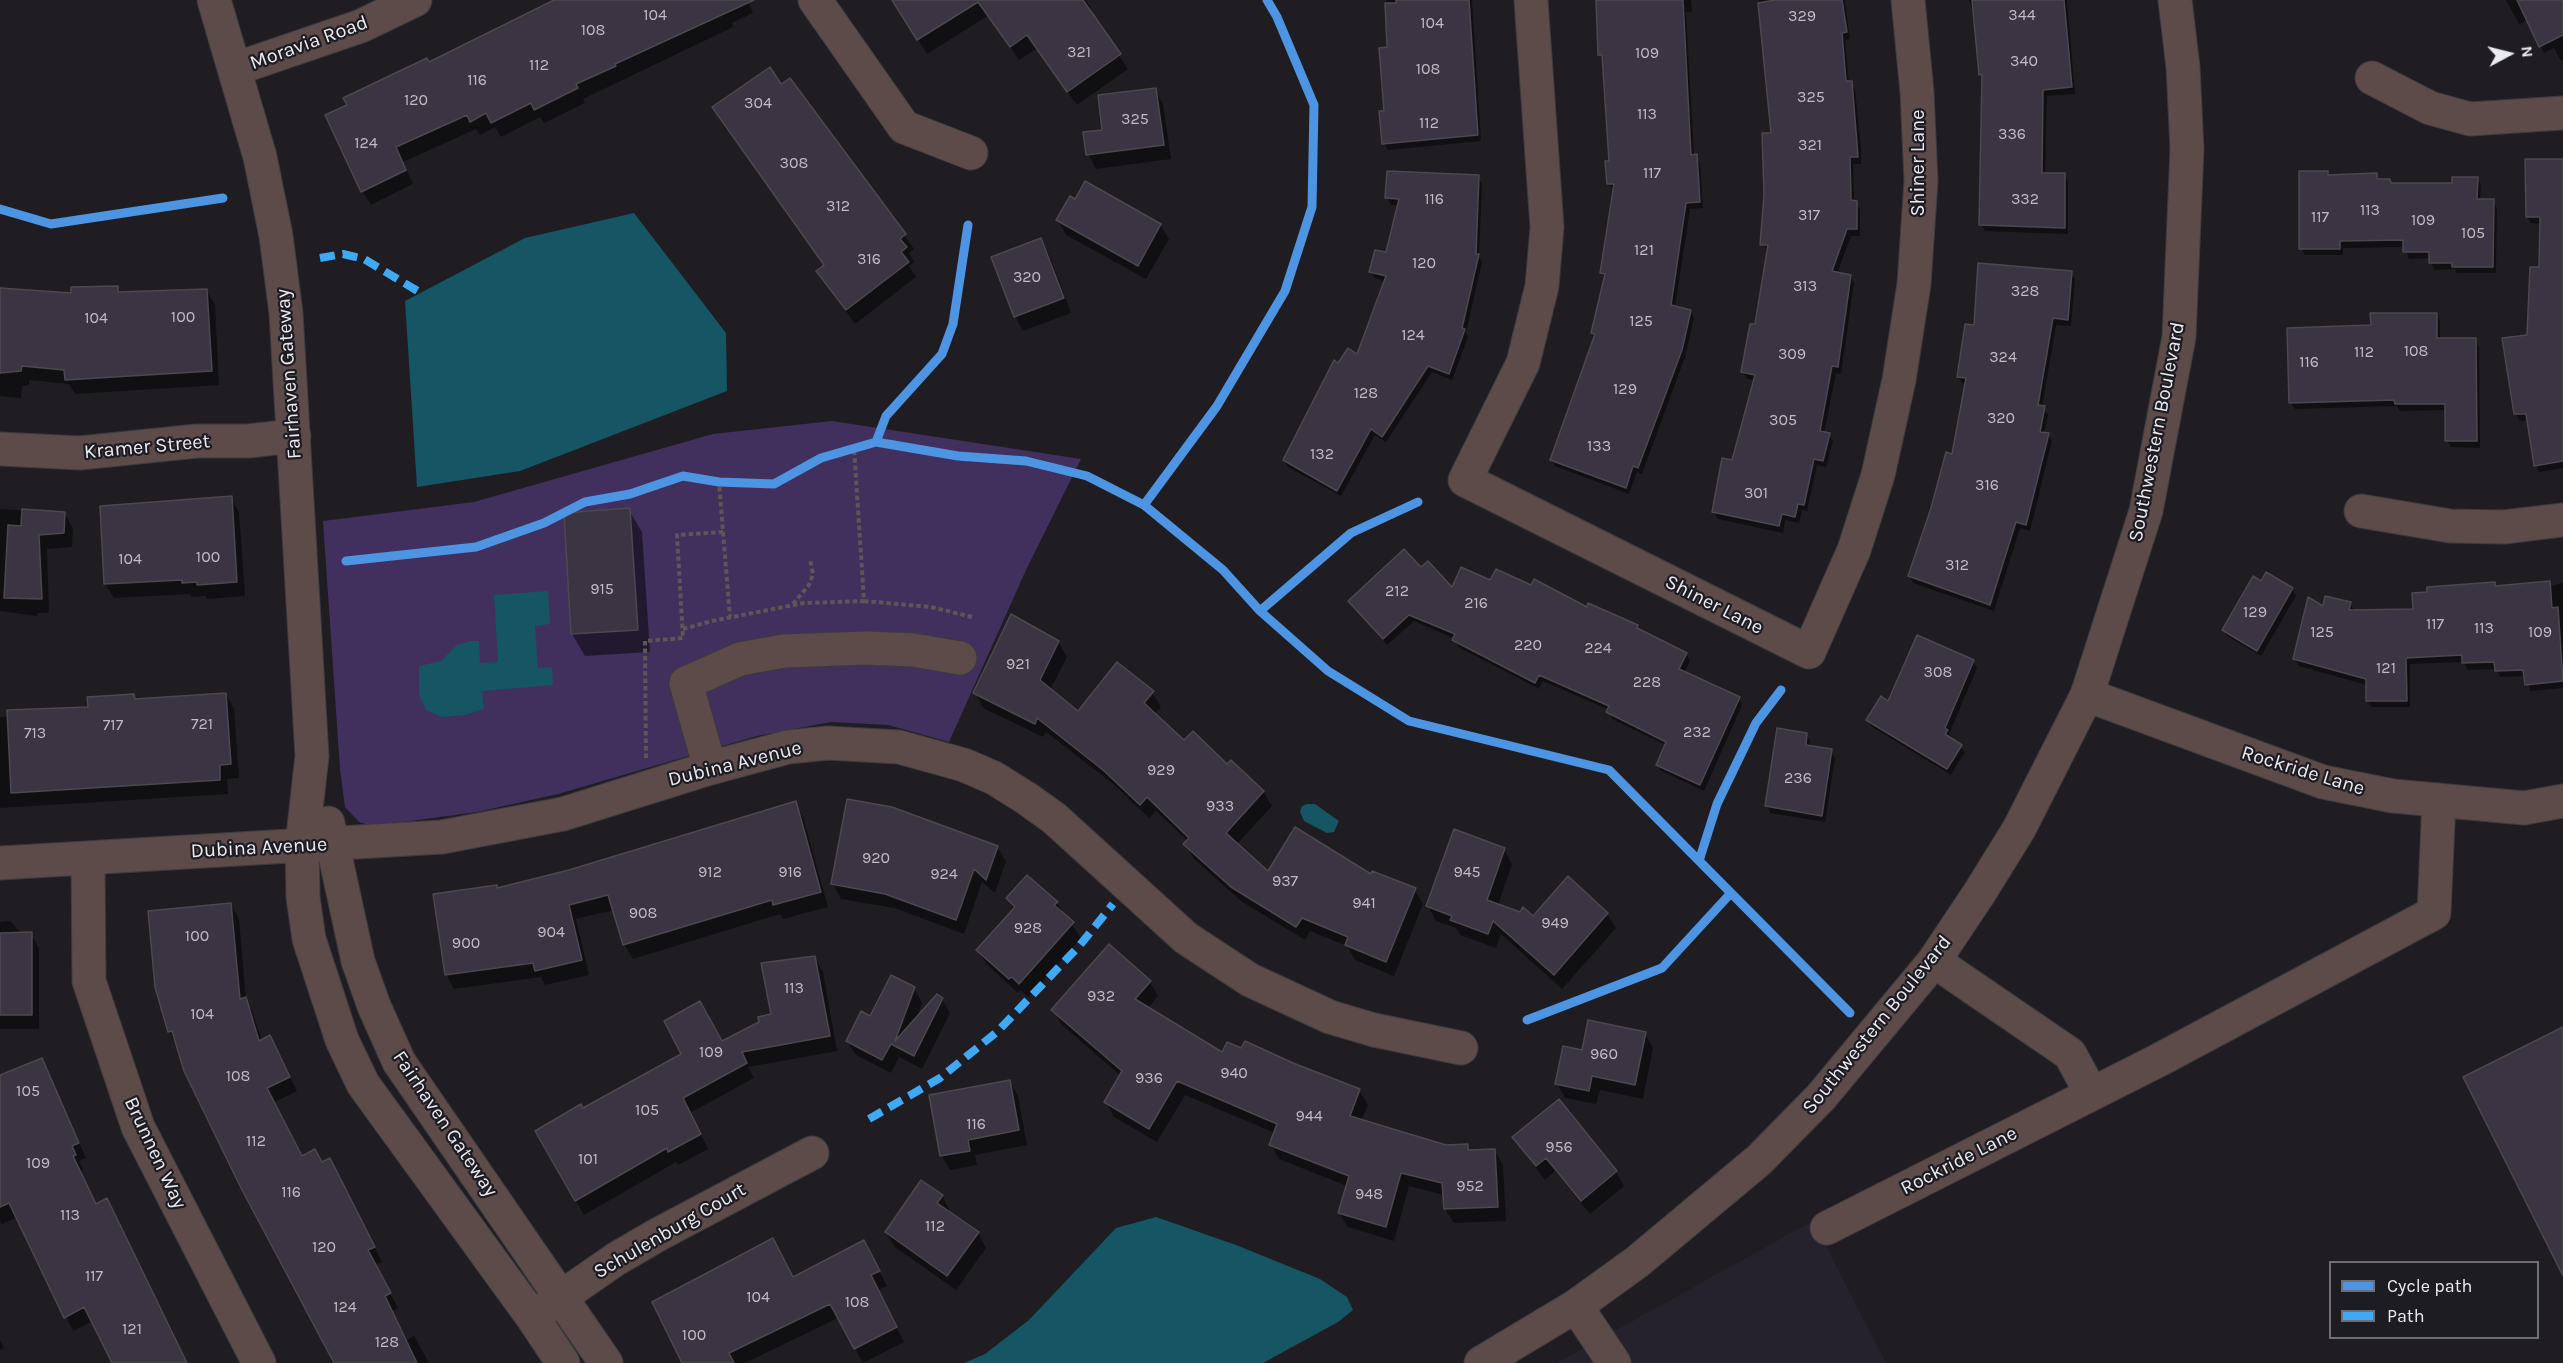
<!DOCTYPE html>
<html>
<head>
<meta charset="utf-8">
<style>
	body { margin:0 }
	#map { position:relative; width:2563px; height:1363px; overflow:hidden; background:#1f1d22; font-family:Karla,sans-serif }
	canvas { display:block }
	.legend { position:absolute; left:2329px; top:1261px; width:210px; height:78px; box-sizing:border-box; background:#1e1c23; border:2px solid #706e75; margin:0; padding:8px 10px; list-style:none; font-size:18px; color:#ebeaef }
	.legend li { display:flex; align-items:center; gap:12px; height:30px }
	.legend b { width:30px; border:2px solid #706e75 }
	.north { position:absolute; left:2479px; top:24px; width:60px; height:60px; -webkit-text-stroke:4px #1e1c23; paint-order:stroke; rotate:83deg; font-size:16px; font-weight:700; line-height:24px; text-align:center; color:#ebeaef }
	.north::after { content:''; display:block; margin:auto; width:21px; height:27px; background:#ebeaef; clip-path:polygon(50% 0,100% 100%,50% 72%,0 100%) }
</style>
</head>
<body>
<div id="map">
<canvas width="2563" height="1363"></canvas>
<ul class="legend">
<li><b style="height:8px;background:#4d94e3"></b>Cycle path</li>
<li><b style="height:8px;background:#3fa9f5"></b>Path</li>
</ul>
<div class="north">N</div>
</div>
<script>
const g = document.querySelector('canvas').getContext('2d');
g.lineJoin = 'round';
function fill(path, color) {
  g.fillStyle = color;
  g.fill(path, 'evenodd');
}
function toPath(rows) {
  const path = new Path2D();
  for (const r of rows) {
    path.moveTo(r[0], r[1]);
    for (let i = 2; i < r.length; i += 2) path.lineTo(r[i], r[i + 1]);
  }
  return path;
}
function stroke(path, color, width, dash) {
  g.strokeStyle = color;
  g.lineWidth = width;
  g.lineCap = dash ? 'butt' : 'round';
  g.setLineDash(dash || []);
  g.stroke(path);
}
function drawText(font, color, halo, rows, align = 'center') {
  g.font = font + ' Karla,sans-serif';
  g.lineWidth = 4.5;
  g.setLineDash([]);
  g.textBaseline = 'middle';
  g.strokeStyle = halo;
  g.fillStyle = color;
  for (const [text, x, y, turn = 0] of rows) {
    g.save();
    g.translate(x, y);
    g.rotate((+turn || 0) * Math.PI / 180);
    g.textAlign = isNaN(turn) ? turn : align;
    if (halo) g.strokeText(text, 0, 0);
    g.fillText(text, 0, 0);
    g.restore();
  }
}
fill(toPath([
	[1813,1221,1886,1363,1557,1363]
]), '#26222d');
fill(toPath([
	[832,421,1081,459,1026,570,949,742,888,725,831,722,757,736,558,794,477,812,373,826,359,822,345,807,340,769,323,521,474,502,713,434]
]), '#41305d');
fill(toPath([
	[634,213,726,333,727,391,520,471,417,487,405,301,525,238],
	[548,591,550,624,535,626,538,668,552,667,553,685,482,691,484,709,465,715,442,717,426,710,419,694,419,666,441,661,457,645,471,641,479,641,480,663,498,662,494,595],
	[1307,804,1315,804,1339,821,1334,832,1327,833,1304,821,1300,812,1302,806],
	[1156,1217,1236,1245,1320,1279,1347,1297,1353,1310,1338,1322,1263,1363,964,1363,985,1354,1029,1320,1116,1228]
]), '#155564');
fill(toPath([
	[561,0,747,0,753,13,732,23,733,27,583,99,585,103,544,123,540,117,501,137,495,127,480,135,476,129,403,162,406,168,362,190,429,64],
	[893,0,1086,0,1092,10,1090,12,1128,69,1077,105,1036,49,1019,60,989,15,927,54],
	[1386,0,1472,0,1481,141,1388,150,1384,144,1389,49],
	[1598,0,1691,0,1692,12,1686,12,1694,156,1700,163,1703,208,1690,209,1675,307,1690,311,1694,318,1685,357,1642,474,1637,472,1629,494,1555,466,1551,460,1595,338,1592,333,1605,279,1602,273,1615,190,1608,184,1611,163,1603,61,1600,54],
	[1759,0,1845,0,1850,39,1845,40,1849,83,1855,89,1861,148,1861,164,1853,164,1854,202,1860,209,1860,236,1851,236,1837,274,1850,276,1854,283,1841,374,1836,373,1824,433,1829,435,1833,441,1826,467,1817,465,1807,511,1802,510,1799,523,1785,520,1783,533,1718,519,1714,512,1733,462,1755,380,1747,379,1743,372,1756,326,1769,251,1762,244,1773,135],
	[1969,0,2067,0,2075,94,2047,96,2045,174,2065,175,2068,182,2068,234,1985,231,1981,224,1983,79,1981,74,1975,18],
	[2506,0,2563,0,2563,60,2561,61,2554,48,2544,53,2528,20,2519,24],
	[789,80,914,249,909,253,914,262,909,266,916,277,855,324,818,272,825,266,714,107,781,86],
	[1155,90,1163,104,1171,159,1096,169,1088,154,1104,131],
	[2563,161,2563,468,2539,472,2536,465,2528,420,2520,421,2516,414,2540,268,2541,224,2531,223,2527,217],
	[407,171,413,184,371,205,363,192],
	[2327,172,2330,176,2376,175,2379,181,2392,185,2454,185,2477,178,2481,185,2480,201,2493,201,2497,208,2496,273,2457,273,2455,269,2434,270,2430,258,2409,259,2405,247,2343,248,2343,255,2305,255,2301,248],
	[1478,177,1482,184,1479,257,1482,262,1466,333,1468,337,1452,380,1432,372,1386,442,1375,435,1341,496,1288,467,1284,460,1339,365,1358,357,1385,281,1375,278,1371,272,1387,254,1399,205,1391,205,1387,198],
	[1058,220,1160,225,1169,239,1146,279,1066,235],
	[1041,239,1049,254,1071,313,1023,331,1015,316],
	[2071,273,2075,279,2071,326,2056,325,2042,408,2048,415,2044,434,2048,434,2052,441,2030,531,2020,528,1994,611,1913,583,1909,576,1953,456,1967,384,1962,383,1958,377,1975,327],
	[117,287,121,294,207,291,215,305,219,385,75,394,69,384,29,380,29,385,22,386,21,398,0,396,0,290,73,295],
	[2436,314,2440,321,2440,340,2475,340,2479,347,2480,448,2451,447,2447,441,2447,410,2400,411,2397,406,2295,409,2291,403,2372,326],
	[231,498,239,512,245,596,207,599,206,596,192,597,190,594,114,598,105,584],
	[0,509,64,513,73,528,72,547,47,549,49,613,38,613,37,616,0,611],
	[629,510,642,532,650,652,585,656,572,634,566,514],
	[1421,569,1452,590,1491,582,1587,609,1637,626,1640,631,1686,654,1690,661,1684,673,1738,698,1742,705,1704,791,1661,771,1657,764,1666,745,1612,719,1609,710,1543,681,1539,689,1458,647,1455,639,1414,621,1387,645,1350,601],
	[2549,582,2551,586,2563,583,2563,688,2530,691,2526,676,2500,677,2496,669,2468,670,2463,662,2410,664,2410,707,2371,707,2367,700,2367,685,2299,666,2295,659,2324,608,2350,603,2354,610,2414,611,2494,584,2496,587],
	[2262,583,2292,589,2296,596,2261,656,2227,636,2223,630],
	[1058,642,1067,657,1050,690,1078,713,1152,692,1161,707,1154,715,1184,742,1227,767,1263,791,1272,806,1237,844,1268,873,1371,876,1415,890,1423,904,1394,976,1355,960,1347,946,1310,931,1305,940,1241,901,1194,859,1185,844,1188,841,1156,811,1149,818,1113,784,1046,732,1043,737,983,708,975,693],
	[1973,661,1977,668,1949,734,1965,752,1951,775,1872,727,1868,720,1889,703],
	[226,694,234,709,239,778,227,779,228,794,0,808,0,717,90,708,134,696,136,700],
	[1806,734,1810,741,1809,747,1831,751,1835,758,1825,822,1770,813,1767,806],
	[795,803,803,817,828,907,783,919,780,914,633,959,624,944,614,910,576,919,589,975,545,985,541,977,454,989,446,974,570,872],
	[997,847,1006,861,995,893,982,882,964,934,894,908,841,899,833,884],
	[1504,849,1512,864,1498,905,1533,918,1607,914,1616,928,1562,989,1501,934,1496,948,1460,935,1456,928,1436,921,1428,906],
	[1008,899,1057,903,1081,938,1028,997,1020,990,1018,993,986,964,978,950,1014,910],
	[231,905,239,919,246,1000,253,1013,262,1041,278,1052,297,1091,273,1103,302,1158,322,1164,338,1174,382,1262,375,1265,398,1308,392,1311,407,1340,414,1336,429,1363,332,1363,329,1356,331,1355,169,1031],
	[10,921,22,934,31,934,39,948,39,1029,0,1029,0,922],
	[814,957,823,972,837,1051,748,1067,754,1078,690,1113,708,1149,678,1165,676,1162,584,1215,537,1132,582,1110,683,1055,721,1043,773,1015],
	[1150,982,1158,996,1148,1008,1223,1054,1242,1050,1292,1065,1359,1090,1368,1105,1361,1121,1446,1147,1467,1146,1470,1151,1494,1150,1503,1165,1506,1221,1454,1223,1445,1209,1444,1195,1409,1186,1394,1241,1348,1227,1339,1213,1347,1186,1279,1159,1271,1145,1275,1133,1185,1095,1157,1142,1114,1117,1106,1102,1121,1076,1062,1025,1053,1010],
	[914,988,922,1003,917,1018,942,999,950,1013,922,1069,899,1057,891,1073,856,1055,847,1041,871,1019],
	[1645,1034,1653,1048,1643,1099,1600,1090,1596,1104,1565,1098,1557,1083,1583,1052],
	[42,1060,86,1158,79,1161,83,1170,80,1171,97,1205,115,1215,187,1363,114,1363,93,1321,73,1331,18,1217,2,1224,0,1221,0,1077],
	[1010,1082,1018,1096,1027,1145,975,1155,977,1165,950,1170,942,1156],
	[1514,1138,1616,1172,1624,1186,1590,1214,1555,1171,1545,1180],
	[942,1196,950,1211,949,1213,978,1233,986,1248,956,1290,895,1247,886,1232],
	[872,1257,887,1286,878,1290,904,1342,863,1363,838,1318,745,1363,684,1363,793,1279],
	[0,1340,4,1348,0,1350]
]), '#0007');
const building = toPath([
	[554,0,754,0,615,64,616,66,576,84,578,88,534,110,531,103,491,123,486,113,470,122,467,115,396,147,406,170,361,192,325,115,347,105,343,98,427,58,429,62,554,0],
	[892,0,1083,0,1121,54,1067,92,1027,35,1010,47,978,2,917,40,892,0],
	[1396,0,1469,0,1478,135,1382,144,1379,111,1384,111,1379,48,1387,47,1385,3,1396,3,1396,0],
	[1596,0,1683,0,1691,155,1697,154,1700,202,1686,203,1671,305,1691,310,1682,350,1638,468,1633,466,1626,488,1550,460,1595,334,1591,333,1605,274,1600,273,1614,184,1607,184,1605,161,1609,161,1602,55,1598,55,1596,0],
	[1775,0,1842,0,1847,32,1842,33,1846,81,1852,81,1858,157,1850,157,1851,200,1857,201,1857,229,1847,229,1832,271,1851,275,1838,367,1832,366,1820,431,1830,433,1823,461,1814,459,1804,505,1798,504,1795,517,1782,514,1779,526,1712,512,1722,458,1732,460,1755,375,1741,372,1750,324,1755,324,1768,245,1760,245,1764,195,1762,133,1771,133,1758,3,1775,0],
	[1972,0,2064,0,2072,87,2043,90,2042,173,2065,173,2065,228,1979,225,1982,74,1979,75,1972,0],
	[2517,0,2563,0,2563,35,2539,47,2517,0],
	[770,67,781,84,790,78,906,234,900,239,907,247,901,252,909,262,846,310,816,271,824,265,712,107,770,67],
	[1156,88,1164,145,1086,155,1083,132,1102,130,1098,95,1156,88],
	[2525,159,2563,159,2563,461,2534,466,2526,414,2514,414,2502,338,2527,335,2530,267,2539,267,2540,217,2526,217,2525,159],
	[1387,171,1479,175,1476,254,1479,254,1462,328,1465,329,1449,374,1428,366,1382,437,1371,429,1337,491,1283,460,1334,360,1338,363,1348,348,1357,354,1386,276,1369,272,1375,250,1386,252,1399,199,1385,198,1387,171],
	[2299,171,2328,171,2328,175,2377,173,2377,179,2390,179,2391,183,2452,183,2452,177,2478,177,2477,199,2494,199,2493,267,2452,267,2452,263,2429,263,2429,252,2403,252,2403,240,2340,241,2340,249,2299,249,2299,171],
	[1085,181,1161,224,1138,266,1056,220,1070,196,1075,199,1085,181],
	[1041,238,1064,298,1014,317,991,257,1041,238],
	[1978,263,2072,271,2068,320,2053,318,2038,405,2045,406,2040,432,2049,433,2026,525,2016,522,1990,605,1908,576,1931,508,1946,452,1952,454,1966,378,1957,377,1965,324,1974,325,1978,263],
	[118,286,118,292,207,289,212,371,65,380,64,370,22,366,21,371,0,373,0,288,71,293,71,287,118,286],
	[2370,313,2437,313,2437,338,2476,338,2477,441,2445,441,2445,404,2395,404,2394,400,2289,403,2287,328,2371,325,2370,313],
	[232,496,237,582,197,585,197,582,182,583,182,580,104,584,100,506,232,496],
	[630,508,638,630,571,634,564,513,630,508],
	[22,509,65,512,64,533,39,535,42,599,4,598,8,525,21,526,22,509],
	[1404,549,1421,567,1428,561,1452,587,1461,567,1490,580,1496,569,1531,585,1534,579,1587,607,1588,603,1638,625,1637,628,1687,653,1679,669,1740,697,1700,785,1656,765,1666,742,1606,712,1609,706,1539,675,1535,683,1452,640,1455,634,1409,615,1383,639,1348,601,1404,549],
	[2266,572,2293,588,2257,651,2222,630,2253,576,2261,581,2266,572],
	[2550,581,2552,608,2558,607,2563,681,2525,685,2523,670,2495,671,2494,662,2462,663,2462,655,2406,658,2407,701,2366,701,2366,679,2293,659,2308,597,2323,606,2325,596,2351,602,2349,610,2413,609,2412,593,2427,592,2427,587,2495,582,2495,586,2550,581],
	[1011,614,1059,641,1040,680,1078,711,1117,662,1154,691,1144,703,1184,740,1193,731,1227,764,1231,760,1264,791,1226,833,1268,871,1295,827,1371,874,1372,871,1416,888,1386,962,1345,945,1348,937,1302,918,1296,927,1231,887,1183,844,1189,838,1147,797,1140,805,1103,770,1037,718,1035,724,973,693,1011,614],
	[1917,635,1974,660,1945,728,1948,730,1945,734,1962,745,1947,769,1866,720,1881,696,1888,701,1917,635],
	[226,693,231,764,220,765,220,780,11,793,7,710,88,707,87,697,134,694,135,699,226,693],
	[1777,728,1807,733,1806,745,1832,749,1822,816,1765,806,1777,728],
	[847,799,892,807,998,846,986,880,974,869,956,920,885,894,831,884,847,799],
	[796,801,821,892,773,905,772,900,623,945,608,895,569,905,582,960,535,971,533,963,445,975,433,894,497,885,497,888,569,870,796,801],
	[1454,829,1505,848,1487,900,1520,912,1523,907,1533,916,1568,876,1608,913,1554,975,1493,921,1488,934,1450,920,1452,916,1426,906,1454,829],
	[1027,875,1058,902,1054,905,1074,922,1019,984,1012,977,1009,979,976,950,1015,907,1006,898,1027,875],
	[231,903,240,999,246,997,259,1041,270,1035,290,1077,267,1088,302,1156,315,1149,322,1162,330,1158,375,1247,368,1250,391,1293,385,1296,417,1363,334,1363,241,1188,184,1071,172,1031,168,1032,155,987,148,911,231,903],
	[32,932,32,1015,0,1015,0,933,32,932],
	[1109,944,1151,981,1135,999,1222,1052,1227,1042,1241,1048,1245,1041,1293,1063,1360,1089,1350,1116,1446,1145,1468,1144,1468,1150,1495,1149,1498,1207,1444,1209,1442,1183,1401,1173,1386,1227,1338,1213,1349,1176,1269,1145,1277,1124,1177,1081,1149,1129,1104,1102,1122,1071,1051,1010,1109,944],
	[815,956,830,1036,742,1052,747,1063,683,1098,701,1134,668,1152,667,1148,575,1201,535,1131,581,1104,583,1108,681,1054,664,1021,700,1001,722,1041,759,1022,758,1017,771,1014,761,963,815,956],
	[891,975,915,987,895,1041,937,994,943,998,914,1056,891,1044,882,1060,846,1041,861,1011,870,1016,891,975],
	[1588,1020,1646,1032,1635,1085,1592,1076,1589,1091,1555,1084,1563,1046,1582,1050,1588,1020],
	[2563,1027,2563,1276,2463,1077,2563,1027],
	[42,1058,79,1143,72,1146,76,1155,73,1156,96,1204,107,1198,187,1363,112,1363,84,1307,64,1318,9,1203,0,1207,0,1075,42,1058],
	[1010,1080,1019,1130,968,1140,970,1151,940,1156,929,1095,1010,1080],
	[1559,1099,1617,1171,1581,1201,1546,1158,1536,1166,1512,1137,1559,1099],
	[921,1180,943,1195,937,1203,979,1232,947,1276,885,1232,921,1180],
	[773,1238,793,1277,864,1240,880,1271,871,1275,897,1327,854,1349,830,1304,729,1353,734,1363,682,1363,652,1302,773,1238]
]);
fill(building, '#3a3443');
stroke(building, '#4b494e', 1.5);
const minor = toPath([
	[214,0,260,157,276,236,286,313,312,756,302,845,303,897,309,939,342,1040,363,1084,533,1318,563,1363],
	[815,0,904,127,971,153],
	[1531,0,1547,227,1542,286,1523,363,1465,480,1809,652,1854,550,1878,475,1899,380,1914,284,1921,181,1917,92,1908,0],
	[235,69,361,26,415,0],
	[2372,78,2430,108,2470,119,2563,113],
	[0,449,80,453,197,441,248,441,294,436],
	[2361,511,2450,526,2504,527,2563,520],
	[2087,695,2323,782,2393,796,2524,808,2563,801],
	[710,768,686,683,740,659,784,651,866,648,913,650,960,658],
	[328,823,358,961,374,1006,399,1062,606,1363],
	[88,858,89,981,138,1127,259,1363],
	[0,863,442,837,563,814,710,768,788,747,828,743,899,747,964,765,994,778,1026,798,1054,818,1186,938,1250,980,1330,1017,1374,1030,1461,1048],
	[1934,961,2070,1054,2091,1093],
	[1827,1228,2159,1060,2434,913,2439,800],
	[1576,1306,1614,1363],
	[544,1309,616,1259,659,1234,812,1153],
	[1481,1363,1576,1306,1637,1262,1759,1160,1821,1097,1934,961,1980,892,2019,829,2087,695,2146,511,2179,337,2187,149,2183,67,2175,0]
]);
stroke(minor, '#3c3b3e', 35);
stroke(toPath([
	[723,532,730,617],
	[864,601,931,607,972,617],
	[793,604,809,585,813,574,810,559],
	[683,629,712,621,804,603,864,601,854,448],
	[646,758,645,641,683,638,677,535,723,532,719,482]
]), '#5f5556', 4, [4.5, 3]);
stroke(minor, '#5c4b49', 33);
stroke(toPath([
	[320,258,343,254,364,259,421,293],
	[869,1119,940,1078,998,1031,1080,945,1113,904]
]), '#3fa9f5', 8, [15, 8]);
stroke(toPath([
	[0,209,51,224,223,198],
	[876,442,886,416,942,354,953,324,968,225],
	[1144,505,1223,570,1260,611,1351,533,1418,502],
	[346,561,476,547,544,523,585,502,630,494,683,476,719,482,774,484,821,458,876,442,958,456,1026,461,1087,476,1144,505,1217,406,1285,291,1312,207,1314,105,1277,17,1267,0],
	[1260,611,1328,671,1409,721,1609,770,1850,1013],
	[1699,861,1717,804,1756,723,1781,690],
	[1527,1020,1662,968,1731,893]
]), '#4d94e3', 9);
drawText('16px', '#bfbcc4', null, [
	["104",655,15],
	["344",2022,15],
	["329",1802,16],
	["104",1432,23],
	["108",593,30],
	["321",1079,52],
	["109",1647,53],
	["340",2024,61],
	["112",539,65],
	["108",1428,69],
	["116",477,80],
	["325",1811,97],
	["120",416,100],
	["304",758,103],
	["113",1647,114],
	["325",1135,119],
	["112",1429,123],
	["336",2012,134],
	["124",366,143],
	["321",1810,145],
	["308",794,163],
	["117",1652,173],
	["116",1434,199],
	["332",2025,199],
	["312",838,206],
	["113",2370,210],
	["317",1809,215],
	["117",2320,217],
	["109",2423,220],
	["105",2473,233],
	["121",1644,250],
	["316",869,259],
	["120",1424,263],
	["320",1027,277],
	["313",1805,286],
	["328",2025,291],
	["100",183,317],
	["104",96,318],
	["125",1641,321],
	["124",1413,335],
	["108",2416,351],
	["112",2364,352],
	["309",1792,354],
	["324",2003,357],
	["116",2309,362],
	["129",1625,389],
	["128",1366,393],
	["320",2001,418],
	["305",1783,420],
	["133",1599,446],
	["132",1322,454],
	["316",1987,485],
	["301",1756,493],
	["100",208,557],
	["104",130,559],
	["312",1957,565],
	["915",602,589],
	["212",1397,591],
	["216",1476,603],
	["129",2255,612],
	["117",2435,624],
	["113",2484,628],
	["125",2322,632],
	["109",2540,632],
	["220",1528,645],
	["224",1598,648],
	["921",1018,664],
	["121",2386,668],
	["308",1938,672],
	["228",1647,682],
	["721",202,724],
	["717",113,725],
	["232",1697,732],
	["713",35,733],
	["929",1161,770],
	["236",1798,778],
	["933",1220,806],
	["920",876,858],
	["912",710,872],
	["916",790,872],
	["945",1467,872],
	["924",944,874],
	["937",1285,881],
	["941",1364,903],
	["908",643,913],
	["949",1555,923],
	["928",1028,928],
	["904",551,932],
	["100",197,936],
	["900",466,943],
	["113",794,988],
	["932",1101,996],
	["104",202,1014],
	["109",711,1052],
	["960",1604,1054],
	["940",1234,1073],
	["108",238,1076],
	["936",1149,1078],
	["105",28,1091],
	["105",647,1110],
	["944",1309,1116],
	["116",976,1124],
	["112",256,1141],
	["956",1559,1147],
	["101",588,1159],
	["109",38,1163],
	["952",1470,1186],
	["116",291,1192],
	["948",1369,1194],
	["113",70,1215],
	["112",935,1226],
	["120",324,1247],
	["117",94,1276],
	["104",758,1297],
	["108",857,1302],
	["124",345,1307],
	["121",132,1329],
	["100",694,1335],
	["128",387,1342]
]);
drawText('20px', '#ebeaef', '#1e1c23', [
	["Moravia Road",309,43,-20],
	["Shiner Lane",1918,163,-90],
	["Fairhaven Gateway",289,374,-94],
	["Southwestern Boulevard",2157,432,-79],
	["Kramer Street",147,447,-5],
	["Shiner Lane",1714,605,27],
	["Dubina Avenue",735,764,-14],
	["Rockride Lane",2303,771,17],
	["Dubina Avenue",259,848,-3],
	["Southwestern Boulevard",1877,1025,-51],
	["Fairhaven Gateway",445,1124,56],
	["Brunnen Way",155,1153,65],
	["Rockride Lane",1959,1161,-27],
	["Schulenburg Court",670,1231,-30]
]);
</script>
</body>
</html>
